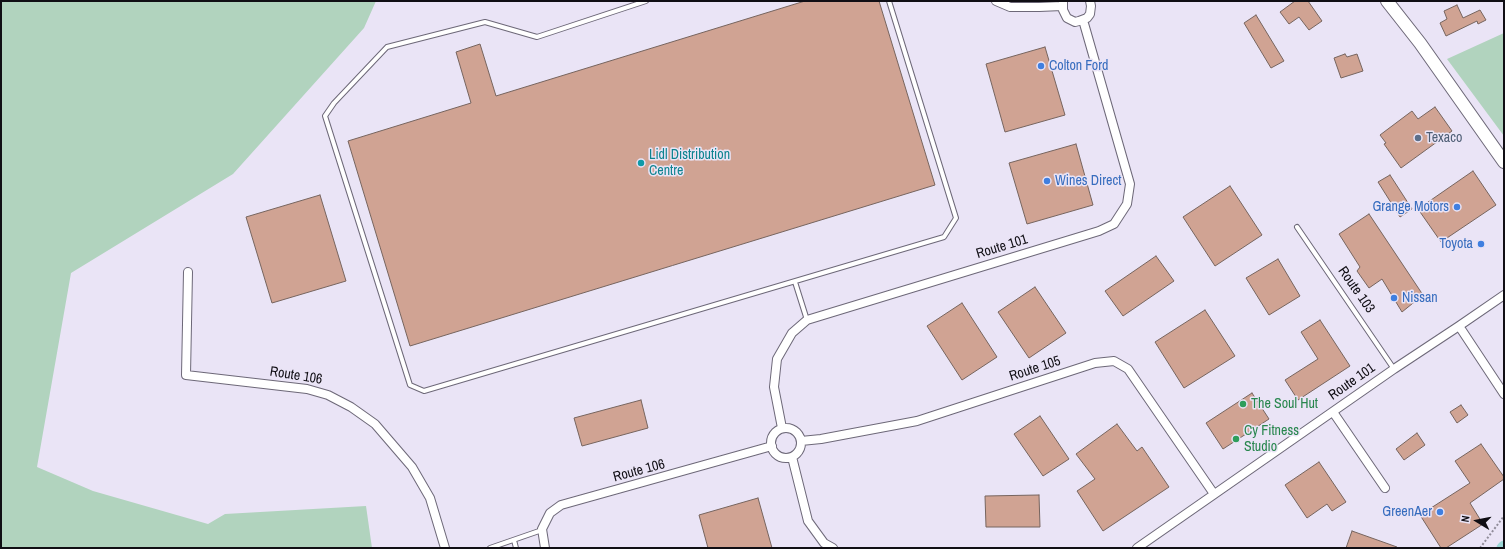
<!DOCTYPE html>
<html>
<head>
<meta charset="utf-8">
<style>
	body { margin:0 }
	#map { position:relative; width:1505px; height:549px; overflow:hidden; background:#eae4f6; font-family:"Archivo Narrow",sans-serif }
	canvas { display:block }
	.frame { position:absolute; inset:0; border:2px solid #100e14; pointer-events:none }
	.north { position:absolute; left:1457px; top:501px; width:40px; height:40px; -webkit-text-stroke:3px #eae4f6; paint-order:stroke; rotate:280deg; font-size:11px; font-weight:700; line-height:16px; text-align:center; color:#100e14 }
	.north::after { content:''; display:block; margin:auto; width:14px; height:18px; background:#100e14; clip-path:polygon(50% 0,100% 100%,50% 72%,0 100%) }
</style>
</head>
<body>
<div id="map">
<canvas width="1505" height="549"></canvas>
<div class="frame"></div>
<div class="north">N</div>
</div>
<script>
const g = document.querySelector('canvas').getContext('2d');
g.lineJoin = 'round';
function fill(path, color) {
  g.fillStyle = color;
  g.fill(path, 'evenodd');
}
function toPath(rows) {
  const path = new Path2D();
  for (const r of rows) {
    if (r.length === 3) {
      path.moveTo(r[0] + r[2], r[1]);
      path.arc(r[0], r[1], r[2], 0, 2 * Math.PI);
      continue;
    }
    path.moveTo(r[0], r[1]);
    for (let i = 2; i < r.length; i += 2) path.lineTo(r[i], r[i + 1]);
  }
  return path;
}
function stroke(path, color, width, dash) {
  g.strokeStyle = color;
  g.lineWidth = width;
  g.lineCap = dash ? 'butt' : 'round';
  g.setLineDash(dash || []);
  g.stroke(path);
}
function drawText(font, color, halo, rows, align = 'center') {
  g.font = font + ' "Archivo Narrow",sans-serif';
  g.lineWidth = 3;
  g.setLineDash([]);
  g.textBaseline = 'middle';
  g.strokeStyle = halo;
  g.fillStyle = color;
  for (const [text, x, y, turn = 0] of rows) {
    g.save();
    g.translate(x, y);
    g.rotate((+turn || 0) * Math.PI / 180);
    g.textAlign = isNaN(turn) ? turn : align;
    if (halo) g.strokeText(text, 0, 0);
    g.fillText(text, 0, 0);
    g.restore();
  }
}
fill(toPath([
	[1,1,376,1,364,28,233,174,71,273,37,467,93,491,208,524,225,514,366,506,372,548,1,548],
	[1504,33,1504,136,1447,59]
]), '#b1d3be');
stroke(toPath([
	[1502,548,1504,546]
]), '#9dd7d6', 11);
const building = toPath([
	[805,1,879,1,935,185,410,346,348,141,471,103,456,52,480,44,496,96,805,1],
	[1295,1,1308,1,1322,21,1309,30,1299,17,1289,24,1280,12,1295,1],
	[1457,5,1463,18,1480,10,1486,20,1478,24,1477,21,1446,36,1440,23,1447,19,1444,11,1457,5],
	[1256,15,1284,61,1271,68,1244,23,1256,15],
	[1045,47,1065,115,1005,132,986,64,1045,47],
	[1345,54,1347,57,1357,54,1363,71,1341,78,1334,58,1345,54],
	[1435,107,1452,131,1401,168,1384,144,1386,143,1380,135,1412,111,1418,119,1435,107],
	[1076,144,1093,205,1027,224,1009,163,1076,144],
	[1473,171,1496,205,1441,242,1418,209,1473,171],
	[1390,175,1412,209,1400,217,1378,182,1390,175],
	[1230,186,1262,235,1215,266,1183,217,1230,186],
	[320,195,346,281,272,303,246,217,320,195],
	[1369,214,1423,295,1402,312,1382,279,1369,288,1357,271,1360,267,1339,234,1369,214],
	[1156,256,1174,281,1123,316,1105,291,1156,256],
	[1278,259,1300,296,1269,315,1246,278,1278,259],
	[1035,287,1066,333,1029,358,998,312,1035,287],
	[962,303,997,357,962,380,927,326,962,303],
	[1205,310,1235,356,1184,388,1155,342,1205,310],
	[1320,320,1350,366,1298,400,1285,380,1318,359,1301,332,1320,320],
	[1252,393,1269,419,1223,449,1206,423,1252,393],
	[641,400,648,428,582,446,574,418,641,400],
	[1461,405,1468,415,1457,423,1450,412,1461,405],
	[1040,416,1069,459,1043,476,1014,434,1040,416],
	[1117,424,1137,451,1142,447,1169,487,1103,531,1077,491,1095,479,1076,454,1117,424],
	[1417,433,1425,445,1404,460,1396,449,1417,433],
	[1481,444,1504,477,1504,479,1470,503,1483,524,1446,548,1441,548,1420,515,1470,483,1455,461,1481,444],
	[1319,462,1346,502,1332,511,1327,504,1307,518,1285,485,1319,462],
	[1039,495,1040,527,986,527,985,496,1039,495],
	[758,498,772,548,708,548,699,515,758,498],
	[1352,531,1397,547,1396,548,1346,548,1352,531]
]);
fill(building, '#d0a393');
stroke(building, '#76645e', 1);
const lane = toPath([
	[646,1,537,37,485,22,387,47,334,103,325,116,410,385,424,391,944,237,956,218,889,1],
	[1297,227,1394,369],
	[795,282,807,320],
	[514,540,516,548],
	[490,548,542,530]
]);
const street = toPath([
	[996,1,1010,7,1039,7,1062,6],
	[1063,2,1063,10,1067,18,1075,22,1079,21,1087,18,1090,14,1091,6,1090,1],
	[188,272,186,375,307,389,328,395,351,407,375,424,412,467,430,498,445,548],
	[1459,326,1504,394],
	[1333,412,1385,488],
	[782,428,774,387,777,359,792,333,807,320,1099,231,1114,224,1127,204,1130,184,1083,20],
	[786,443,15],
	[801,441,821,439,917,421,1095,363,1114,361,1128,369,1214,494],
	[792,457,808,521,824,543,833,548],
	[545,548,542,529,550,513,561,505,772,446],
	[1137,548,1394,369,1459,326,1504,295]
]);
const secondary = toPath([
	[1387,1,1420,43,1504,162]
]);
stroke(lane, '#6d6878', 6);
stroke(street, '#6d6878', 10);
stroke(secondary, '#6d6878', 14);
stroke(toPath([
	[1480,548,1504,516]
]), '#908c99', 2, [2, 2]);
stroke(lane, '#fff', 4);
stroke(street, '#fff', 8);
stroke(secondary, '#fff', 12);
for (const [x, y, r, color] of [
	[1041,66,4,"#3f7fe0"],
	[1418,138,4,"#5c6f8a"],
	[641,163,4,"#0f9aa8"],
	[1047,181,4,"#3f7fe0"],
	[1457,207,4,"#3f7fe0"],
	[1481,244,4,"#3f7fe0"],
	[1394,298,4,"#3f7fe0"],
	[1243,404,4,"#2e9e5b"],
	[1236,439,4,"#2e9e5b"],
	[1440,512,4,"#3f7fe0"]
]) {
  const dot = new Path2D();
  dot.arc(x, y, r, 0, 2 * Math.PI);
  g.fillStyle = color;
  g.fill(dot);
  stroke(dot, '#eae4f6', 1.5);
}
drawText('14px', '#366cbe', '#eae4f6', [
	["Colton Ford",1049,66],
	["Wines Direct",1055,181],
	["Grange Motors",1449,207,"right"],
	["Toyota",1473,244,"right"],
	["Nissan",1402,298],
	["GreenAer",1432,512,"right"]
], 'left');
drawText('14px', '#4e5e75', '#eae4f6', [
	["Texaco",1426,138]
], 'left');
drawText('14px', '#0d838f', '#eae4f6', [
	["Lidl Distribution",649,155],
	["Centre",649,171]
], 'left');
drawText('14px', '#100e14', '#eae4f6', [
	["Route 101",1002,247,-17],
	["Route 103",1356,290,55],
	["Route 105",1035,369,-18],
	["Route 106",296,376,9],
	["Route 101",1352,382,-35],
	["Route 106",639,471,-15]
]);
drawText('14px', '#27864d', '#eae4f6', [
	["The Soul Hut",1251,404],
	["Cy Fitness",1244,431],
	["Studio",1244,447]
], 'left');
</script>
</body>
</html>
